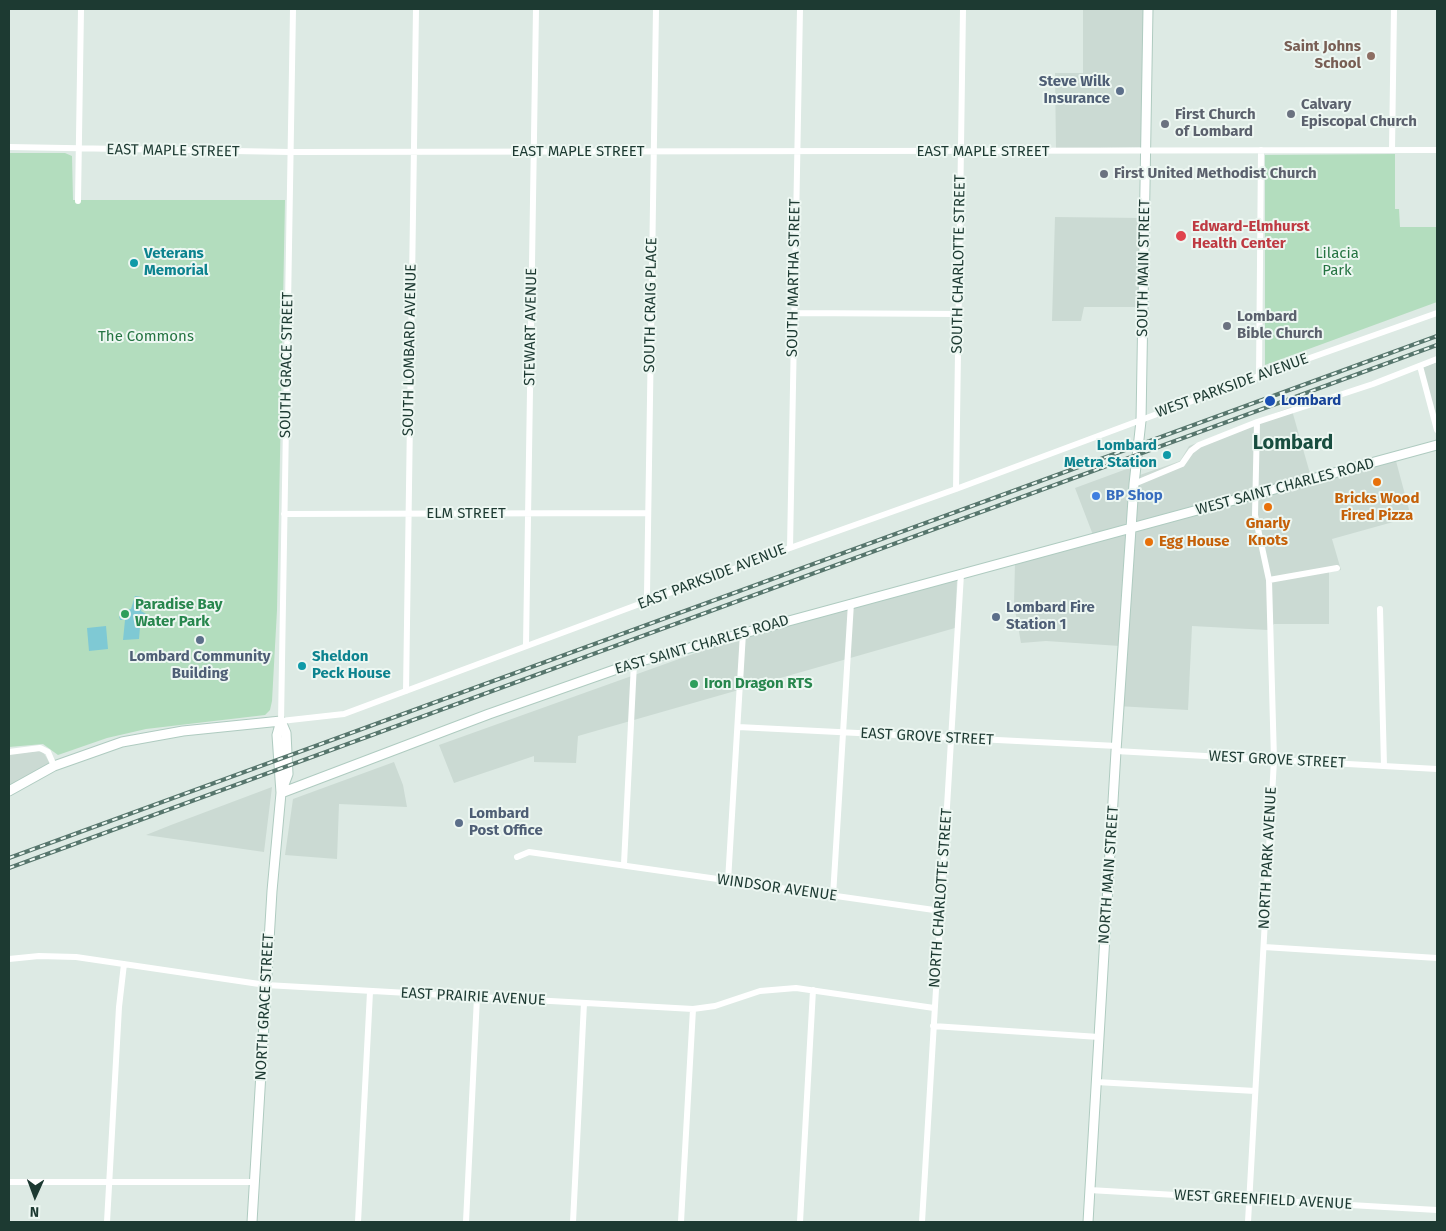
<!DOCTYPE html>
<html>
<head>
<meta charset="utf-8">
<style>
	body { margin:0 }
	#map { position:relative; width:1446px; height:1231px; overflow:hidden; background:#ddeae4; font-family:"Fira Sans",sans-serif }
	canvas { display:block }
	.frame { position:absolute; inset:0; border:10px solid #1d3a32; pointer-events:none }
	.north { position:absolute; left:10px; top:1171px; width:50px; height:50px; -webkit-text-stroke:4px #edf7f2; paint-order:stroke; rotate:182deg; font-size:14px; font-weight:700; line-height:20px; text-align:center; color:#1d3a32 }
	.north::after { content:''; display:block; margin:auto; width:18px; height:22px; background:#1d3a32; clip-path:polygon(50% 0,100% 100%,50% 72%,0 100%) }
</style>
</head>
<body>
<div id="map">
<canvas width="1446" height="1231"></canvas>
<div class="frame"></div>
<div class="north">N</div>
</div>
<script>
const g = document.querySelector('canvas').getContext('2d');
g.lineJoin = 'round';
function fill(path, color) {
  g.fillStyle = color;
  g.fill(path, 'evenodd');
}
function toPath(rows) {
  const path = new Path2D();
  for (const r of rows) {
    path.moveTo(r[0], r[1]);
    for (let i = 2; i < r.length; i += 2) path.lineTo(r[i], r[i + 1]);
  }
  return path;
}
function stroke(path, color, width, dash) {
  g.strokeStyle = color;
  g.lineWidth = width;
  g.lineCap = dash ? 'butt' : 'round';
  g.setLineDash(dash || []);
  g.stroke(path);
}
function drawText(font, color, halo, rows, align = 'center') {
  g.font = font + ' "Fira Sans",sans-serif';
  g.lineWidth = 4;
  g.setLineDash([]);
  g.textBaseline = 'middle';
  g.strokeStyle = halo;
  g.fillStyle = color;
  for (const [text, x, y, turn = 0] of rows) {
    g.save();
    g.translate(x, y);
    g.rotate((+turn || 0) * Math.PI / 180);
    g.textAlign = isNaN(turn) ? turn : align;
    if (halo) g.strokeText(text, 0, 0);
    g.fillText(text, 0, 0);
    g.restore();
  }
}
fill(toPath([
	[1083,9,1144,9,1144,147,1056,149,1055,73,1083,73],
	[1055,217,1142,218,1138,307,1084,307,1081,321,1052,321],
	[1437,362,1437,437,1419,369],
	[1291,407,1311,477,1134,524,1137,476,1180,461,1189,446],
	[1396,461,1411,517,1332,539,1341,570,1329,572,1329,624,1274,624,1268,630,1192,626,1188,710,1117,706,1120,646,1046,641,1021,643,1014,604,1015,563],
	[1132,467,1128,525,1093,535,1075,488],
	[957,579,955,628,578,736,576,763,534,762,534,756,454,783,439,745,746,635],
	[38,751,43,752,51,765,9,787,9,754],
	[394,762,403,785,407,807,339,804,337,859,285,855,293,799],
	[272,787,264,852,146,835,171,825]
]), '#cbdad3');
fill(toPath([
	[9,153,65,153,72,156,73,200,285,200,277,610,272,701,270,710,265,715,146,729,107,738,58,755,43,744,9,747],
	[1395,154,1395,209,1399,209,1400,227,1437,227,1437,302,1265,365,1265,155]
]), '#b3ddbe');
fill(toPath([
	[135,596,142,597,141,611,146,614,142,619,143,625,140,627,139,639,123,640,125,620,120,620,119,616,125,614,125,610,131,609],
	[106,626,108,649,89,651,87,628]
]), '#7fc9d4');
const secondary = toPath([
	[281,721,286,733,288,774,282,790],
	[9,791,54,766,122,742,183,731,281,721],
	[281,793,489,714,634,663,1437,445],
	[252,1222,272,891,281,793,277,735,281,721],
	[1088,1222,1116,751,1134,484,1141,421,1148,9]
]);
stroke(secondary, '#afcbc0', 11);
stroke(toPath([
	[293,9,281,721,344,714,790,548,956,489,1259,376,1437,313],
	[9,147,290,152,1437,150],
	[1392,150,1394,9],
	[78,201,81,9],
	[793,313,957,314],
	[1420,366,1437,430],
	[1259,376,1261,150],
	[1134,484,1182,464,1191,451,1199,445,1257,422,1373,384,1437,359],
	[956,489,963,9],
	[284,514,648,513],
	[790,548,800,9],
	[1269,580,1337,568],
	[649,601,647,594,656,9],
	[1380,609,1384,766],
	[526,645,536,9],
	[406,691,416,9],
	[738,727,1117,746],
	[1116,751,1437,769],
	[9,752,40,748,48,752,54,766],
	[517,857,529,852,941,911],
	[624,864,634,663],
	[728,881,743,633],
	[833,896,851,603],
	[1264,947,1437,958],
	[9,959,39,956,76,957,266,985,693,1009,715,1006,760,991,796,988,934,1008],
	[933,1026,1099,1037],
	[1096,1082,1255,1091],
	[9,1182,255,1182],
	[1089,1190,1437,1210],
	[107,1222,119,1007,124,964],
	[358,1222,370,992],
	[466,1222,477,997],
	[573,1222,584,1003],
	[681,1222,693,1009],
	[800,1222,813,990],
	[922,1222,961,574],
	[1248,1222,1274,760,1269,580,1255,515,1257,422]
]), '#fff', 6);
stroke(secondary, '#fff', 9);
const rail = toPath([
	[9,858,1437,336],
	[9,868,1437,345]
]);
stroke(rail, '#57766d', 4);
stroke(rail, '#edf7f2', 2, [5.5]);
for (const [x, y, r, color] of [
	[1371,56,5,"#8d6e63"],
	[1120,91,5,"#5c6f8a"],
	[1291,114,5,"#6b7280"],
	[1165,124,5,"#6b7280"],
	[1104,174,5,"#6b7280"],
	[1181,236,6,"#e0444e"],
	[134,263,5,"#0f9aa8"],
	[1227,326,5,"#6b7280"],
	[1270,401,6,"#1a4fb4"],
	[1167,455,5,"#0f9aa8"],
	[1377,482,5,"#e8710a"],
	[1096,496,5,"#3f7fe0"],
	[1268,507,5,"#e8710a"],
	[1149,542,5,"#e8710a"],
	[125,614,5,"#2e9e5b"],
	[996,617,5,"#5c6f8a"],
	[200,640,5,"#5c6f8a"],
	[302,666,5,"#0f9aa8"],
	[694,684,5,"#2e9e5b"],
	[459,823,5,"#5c6f8a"]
]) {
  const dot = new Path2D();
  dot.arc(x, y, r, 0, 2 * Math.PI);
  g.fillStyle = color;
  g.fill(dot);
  stroke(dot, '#edf7f2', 2);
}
drawText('bold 15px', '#785e54', '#edf7f2', [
	["Saint Johns",1361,47],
	["School",1361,64]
], 'right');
drawText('bold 15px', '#4e5e75', '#edf7f2', [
	["Steve Wilk",1110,82,"right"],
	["Insurance",1110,99,"right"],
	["Lombard Fire",1006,608],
	["Station 1",1006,625],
	["Lombard Community",200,657,"center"],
	["Building",200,674,"center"],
	["Lombard",469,814],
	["Post Office",469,831]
], 'left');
drawText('bold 15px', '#5b616d', '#edf7f2', [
	["Calvary",1301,105],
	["Episcopal Church",1301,122],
	["First Church",1175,115],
	["of Lombard",1175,132],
	["First United Methodist Church",1114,174],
	["Lombard",1237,317],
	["Bible Church",1237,334]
], 'left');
drawText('15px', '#1d3a32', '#edf7f2', [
	["EAST MAPLE STREET",173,151,1],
	["EAST MAPLE STREET",578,152],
	["EAST MAPLE STREET",983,152],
	["SOUTH CHARLOTTE STREET",959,264,-89],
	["SOUTH MAIN STREET",1144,268,-89],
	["SOUTH MARTHA STREET",794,278,-89],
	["SOUTH CRAIG PLACE",651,305,-89],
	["STEWART AVENUE",531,327,-89],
	["SOUTH LOMBARD AVENUE",410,350,-89],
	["SOUTH GRACE STREET",287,365,-89],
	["WEST PARKSIDE AVENUE",1232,386,-20],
	["WEST SAINT CHARLES ROAD",1285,487,-15],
	["ELM STREET",466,514],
	["EAST PARKSIDE AVENUE",712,577,-21],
	["EAST SAINT CHARLES ROAD",702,645,-16],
	["EAST GROVE STREET",927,737,3],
	["WEST GROVE STREET",1277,760,3],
	["NORTH PARK AVENUE",1268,858,-87],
	["NORTH MAIN STREET",1109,875,-86],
	["WINDSOR AVENUE",777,888,8],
	["NORTH CHARLOTTE STREET",941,898,-86],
	["EAST PRAIRIE AVENUE",473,997,3],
	["NORTH GRACE STREET",265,1007,-87],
	["WEST GREENFIELD AVENUE",1263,1200,3]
]);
drawText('bold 15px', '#be3a42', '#edf7f2', [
	["Edward-Elmhurst",1192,227],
	["Health Center",1192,244]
], 'left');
drawText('bold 15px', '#0d838f', '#edf7f2', [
	["Veterans",144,254],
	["Memorial",144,271],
	["Lombard",1157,446,"right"],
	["Metra Station",1157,463,"right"],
	["Sheldon",312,657],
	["Peck House",312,674]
], 'left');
drawText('15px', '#257442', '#edf7f2', [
	["Lilacia",1337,254],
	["Park",1337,271],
	["The Commons",146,337]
]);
drawText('bold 15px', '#164399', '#edf7f2', [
	["Lombard",1281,401]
], 'left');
drawText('bold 15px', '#366cbe', '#edf7f2', [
	["BP Shop",1106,496]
], 'left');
drawText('bold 15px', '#c56008', '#edf7f2', [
	["Bricks Wood",1377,499],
	["Fired Pizza",1377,516],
	["Gnarly",1268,524],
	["Knots",1268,541],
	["Egg House",1159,542,"left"]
]);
drawText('bold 15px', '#27864d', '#edf7f2', [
	["Paradise Bay",135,605],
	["Water Park",135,622],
	["Iron Dragon RTS",704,684]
], 'left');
drawText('bold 20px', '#184d3f', '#edf7f2', [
	["Lombard",1293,443]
]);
</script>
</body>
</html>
